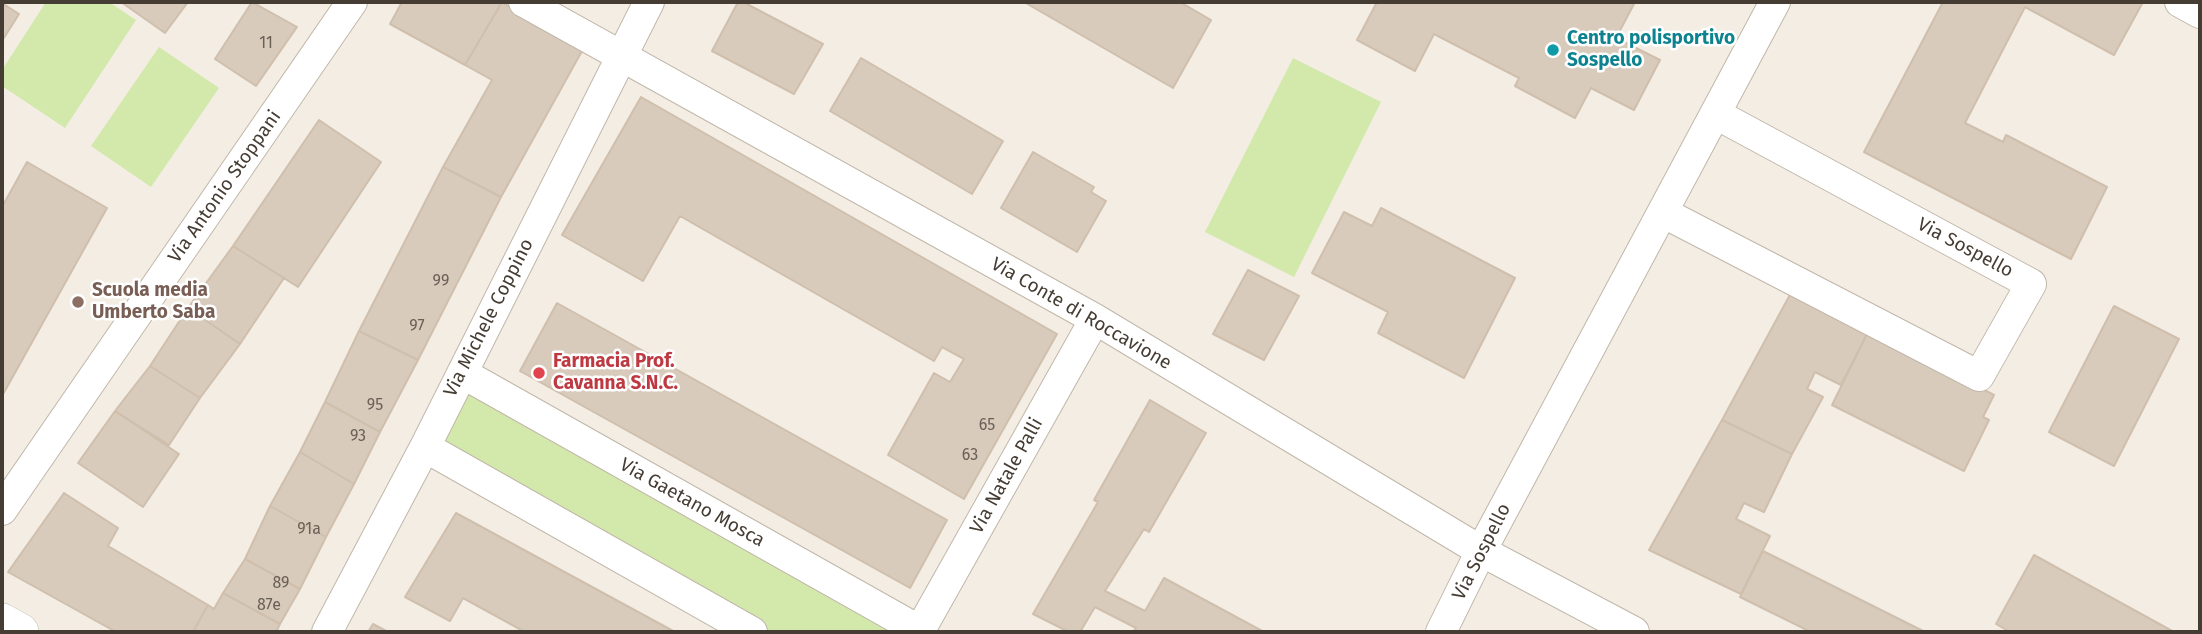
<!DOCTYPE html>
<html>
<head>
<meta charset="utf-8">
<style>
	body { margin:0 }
	#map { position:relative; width:2202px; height:634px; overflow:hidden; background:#f3ede4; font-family:"Fira Sans",sans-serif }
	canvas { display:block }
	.frame { position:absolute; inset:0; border:4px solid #453d34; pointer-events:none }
</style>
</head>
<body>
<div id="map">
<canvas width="2202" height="634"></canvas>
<div class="frame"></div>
</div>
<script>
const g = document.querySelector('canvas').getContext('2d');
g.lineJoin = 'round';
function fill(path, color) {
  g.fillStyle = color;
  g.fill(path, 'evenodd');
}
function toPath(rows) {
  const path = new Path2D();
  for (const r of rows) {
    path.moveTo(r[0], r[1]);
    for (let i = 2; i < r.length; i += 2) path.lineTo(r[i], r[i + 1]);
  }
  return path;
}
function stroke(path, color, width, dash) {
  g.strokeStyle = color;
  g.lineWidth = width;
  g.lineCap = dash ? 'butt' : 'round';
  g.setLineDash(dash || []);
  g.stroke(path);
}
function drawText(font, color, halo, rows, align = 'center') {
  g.font = font + ' "Fira Sans",sans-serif';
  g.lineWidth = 5;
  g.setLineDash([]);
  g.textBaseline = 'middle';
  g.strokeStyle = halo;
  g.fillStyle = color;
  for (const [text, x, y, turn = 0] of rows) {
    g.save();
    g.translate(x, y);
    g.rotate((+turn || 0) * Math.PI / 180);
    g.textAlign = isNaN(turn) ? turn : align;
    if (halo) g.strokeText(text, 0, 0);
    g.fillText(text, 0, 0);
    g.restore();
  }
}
fill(toPath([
	[46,2,109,2,136,20,65,128,2,86,2,70],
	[159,47,219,88,151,187,91,146],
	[1293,58,1381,102,1294,277,1205,232],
	[462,373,922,632,752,632,425,447]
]), '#d2e9ab');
const building = toPath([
	[121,2,188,2,165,33,121,2],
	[252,2,297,27,256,86,215,59,252,2],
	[402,2,502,2,465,65,390,24,402,2],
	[502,2,582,51,501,197,443,167,492,80,465,65,502,2],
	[738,2,743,2,823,44,794,94,712,51,738,2],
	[1024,2,1180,2,1211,20,1173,88,1024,2],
	[1377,2,1635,2,1616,38,1660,60,1634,110,1591,88,1575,118,1515,86,1519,78,1434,34,1415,71,1357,40,1377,2],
	[1943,2,2143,2,2114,55,2025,7,1965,123,2003,142,2006,135,2107,187,2071,259,1864,152,1943,2],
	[2,3,19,14,2,41,2,3],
	[861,58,1003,141,972,194,830,111,861,58],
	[641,97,1057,334,964,499,888,455,934,373,950,382,964,359,942,347,934,361,680,216,643,281,562,235,641,97],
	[319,120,381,162,298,287,233,246,319,120],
	[1033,152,1094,187,1091,192,1106,201,1077,252,1001,208,1033,152],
	[27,162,107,208,2,396,2,207,27,162],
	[443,167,501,197,418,360,359,331,443,167],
	[1381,208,1515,278,1464,378,1378,333,1388,312,1312,273,1344,212,1372,226,1381,208],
	[233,246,284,278,240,344,188,308,233,246],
	[1248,270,1299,296,1264,360,1213,334,1248,270],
	[1792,291,1869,330,1841,385,1815,372,1807,389,1823,397,1792,454,1722,420,1792,291],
	[557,303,947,520,910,588,520,371,557,303],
	[2114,306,2179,339,2114,466,2049,432,2114,306],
	[188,308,240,344,200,398,150,366,188,308],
	[1869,330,1994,395,1983,417,1989,420,1964,471,1832,405,1869,330],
	[359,331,418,360,380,432,325,402,359,331],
	[150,366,200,398,169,445,115,411,150,366],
	[1150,400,1206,433,1149,532,1144,529,1105,591,1145,611,1164,578,1264,632,1133,632,1136,628,1095,607,1080,632,1069,632,1033,614,1098,502,1094,500,1150,400],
	[325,402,380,432,354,484,300,452,325,402],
	[115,411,179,454,143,507,78,463,115,411],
	[1722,420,1792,454,1764,512,1744,503,1736,519,1770,536,1741,594,1649,550,1722,420],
	[300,452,354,484,326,537,270,506,300,452],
	[64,493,118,528,108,546,208,605,193,632,116,632,8,572,64,493],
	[270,506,326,537,300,589,245,559,270,506],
	[456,513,675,632,525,632,463,598,450,621,405,597,456,513],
	[1763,551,1925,632,1811,632,1740,597,1763,551],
	[2034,555,2174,632,2010,632,1996,624,2034,555],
	[245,559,300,589,280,624,223,593,245,559],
	[223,593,280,624,276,632,193,632,208,605,214,609,223,593],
	[373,624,388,632,368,632,373,624]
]);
fill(building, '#d8cbbc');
stroke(building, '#cfbfac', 2);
const minor = toPath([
	[524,2,1095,319,1481,551,1634,632],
	[2180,2,2200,13],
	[1664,213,1979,376,2031,284,1716,114],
	[462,373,922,632],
	[425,447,752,632],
	[2,510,352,2],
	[327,632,425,447,649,2],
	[919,632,1095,319],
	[1441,632,1481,551,1775,2]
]);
const tertiary = toPath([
	[2,622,20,632]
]);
stroke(minor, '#c1b7a9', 32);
stroke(tertiary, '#c1b7a9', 38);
stroke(minor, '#fff', 30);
stroke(tertiary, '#fff', 37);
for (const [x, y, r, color] of [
	[1553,50,7,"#0f9aa8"],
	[78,302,7,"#8d6e63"],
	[539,373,7,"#e0444e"]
]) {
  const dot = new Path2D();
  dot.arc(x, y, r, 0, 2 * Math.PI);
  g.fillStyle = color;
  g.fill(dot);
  stroke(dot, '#fff', 2.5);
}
drawText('16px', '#6a6056', null, [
	["11",266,44],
	["99",441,282],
	["97",417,327],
	["95",375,406],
	["65",987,426],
	["93",358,437],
	["63",970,456],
	["91a",309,530],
	["89",281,584],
	["87e",269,606]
]);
drawText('bold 19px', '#0d838f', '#fff', [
	["Centro polisportivo",1567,39],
	["Sospello",1567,61]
], 'left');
drawText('19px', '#453d34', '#fff', [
	["Via Antonio Stoppani",225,187,-55],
	["Via Sospello",1965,248,28],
	["Via Conte di Roccavione",1081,314,30],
	["Via Michele Coppino",489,318,-63],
	["Via Natale Palli",1007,476,-61],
	["Via Gaetano Mosca",692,503,29],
	["Via Sospello",1482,552,-63]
]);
drawText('bold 19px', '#785e54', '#fff', [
	["Scuola media",92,291],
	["Umberto Saba",92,313]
], 'left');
drawText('bold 19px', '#be3a42', '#fff', [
	["Farmacia Prof.",553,362],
	["Cavanna S.N.C.",553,384]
], 'left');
</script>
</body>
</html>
